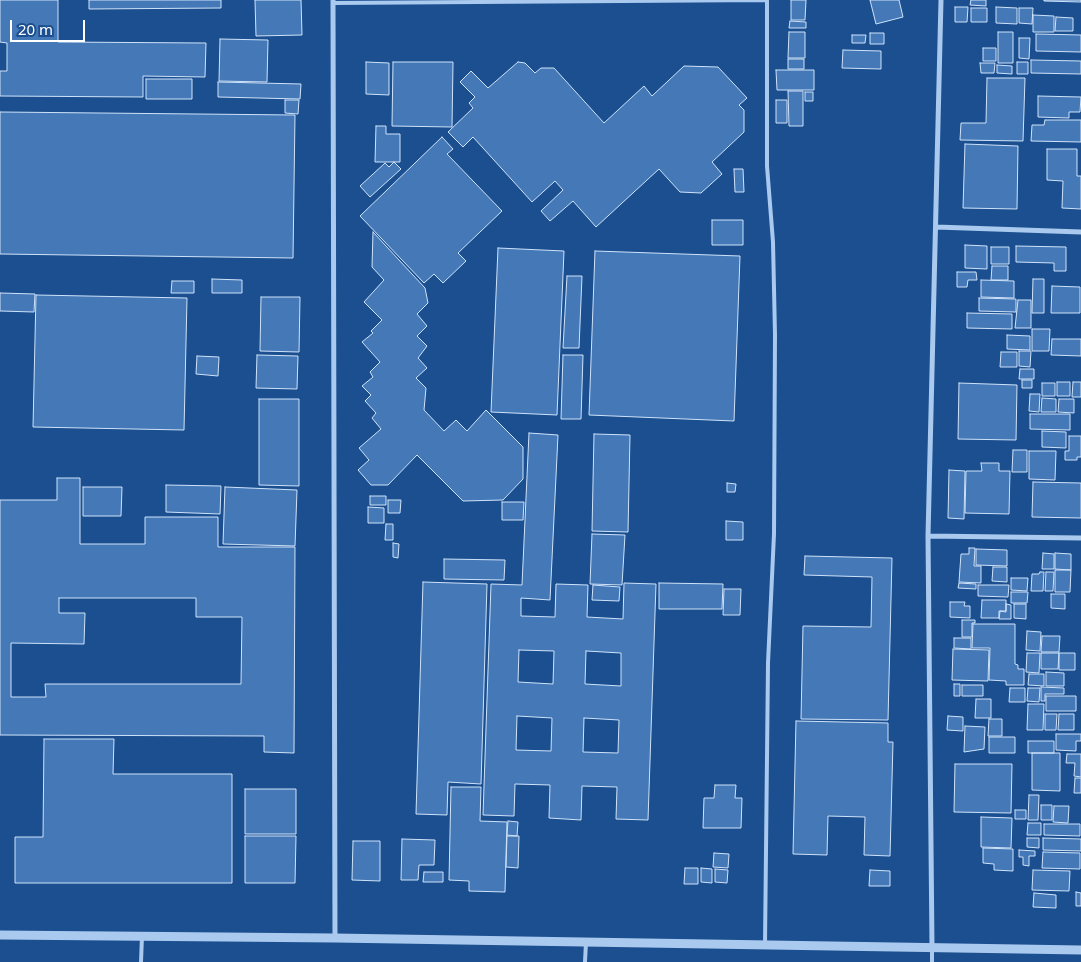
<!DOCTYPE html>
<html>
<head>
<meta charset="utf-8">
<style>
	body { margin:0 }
	#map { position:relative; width:1081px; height:962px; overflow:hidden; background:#1b4f8f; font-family:"Noto Sans",sans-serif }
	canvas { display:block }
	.scale { position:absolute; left:10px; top:20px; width:75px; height:22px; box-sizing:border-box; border:2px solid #fff; border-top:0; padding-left:6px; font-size:15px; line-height:18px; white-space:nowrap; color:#fff; -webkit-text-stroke:4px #1b4f8f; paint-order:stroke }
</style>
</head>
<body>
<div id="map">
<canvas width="1081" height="962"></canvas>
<div class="scale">20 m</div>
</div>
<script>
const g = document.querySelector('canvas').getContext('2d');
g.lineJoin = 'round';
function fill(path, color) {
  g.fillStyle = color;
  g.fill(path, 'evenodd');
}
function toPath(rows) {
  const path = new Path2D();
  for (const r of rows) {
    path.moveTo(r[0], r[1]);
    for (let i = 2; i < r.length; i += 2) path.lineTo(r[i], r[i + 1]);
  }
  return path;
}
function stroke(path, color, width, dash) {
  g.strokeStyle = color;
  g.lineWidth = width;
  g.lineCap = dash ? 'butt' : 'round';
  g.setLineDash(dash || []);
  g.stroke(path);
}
const building = toPath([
	[0,0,58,0,58,42,206,43,205,77,143,76,143,97,0,96,0,71,7,71,7,43,0,42,0,0],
	[89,0,221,0,221,8,89,9,89,0],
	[255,0,301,0,302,35,256,36,255,0],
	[791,0,806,0,805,20,791,20,791,0],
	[870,0,899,0,903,17,876,24,870,0],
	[971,0,986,0,986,6,970,5,971,0],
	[1044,0,1081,0,1081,2,1044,1,1044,0],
	[955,7,968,7,967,22,955,22,955,7],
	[996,7,1017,8,1017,24,996,23,996,7],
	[971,8,987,8,987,22,971,22,971,8],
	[1019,8,1033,8,1032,24,1019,23,1019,8],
	[1033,15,1054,16,1054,32,1033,32,1033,15],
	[1056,17,1073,18,1073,31,1055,31,1056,17],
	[790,21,806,22,806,28,789,28,790,21],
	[789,32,805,32,805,58,788,58,789,32],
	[998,32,1013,32,1013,63,998,63,998,32],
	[870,33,884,33,884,44,870,44,870,33],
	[1036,34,1081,35,1081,52,1036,51,1036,34],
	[852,35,866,35,865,43,852,43,852,35],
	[1019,38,1030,38,1029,59,1019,58,1019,38],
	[220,39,268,40,267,82,219,81,220,39],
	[983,48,996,48,996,61,983,61,983,48],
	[843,50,881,51,881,69,842,68,843,50],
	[788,59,804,59,804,69,788,69,788,59],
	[1031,60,1081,61,1081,74,1031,73,1031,60],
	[366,62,389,63,389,95,366,94,366,62],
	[393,62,453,62,452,127,392,126,393,62],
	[518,62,525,63,535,73,541,68,554,68,604,123,644,86,652,96,684,66,718,67,747,98,739,105,744,110,744,132,712,162,722,174,701,193,680,192,659,169,596,227,573,201,550,221,541,211,563,190,555,181,532,202,473,137,463,147,448,132,473,108,469,103,475,97,460,82,471,71,488,88,518,62],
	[1017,62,1028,62,1028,74,1017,74,1017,62],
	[980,63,995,63,994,73,981,73,980,63],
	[997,65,1012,66,1012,74,997,73,997,65],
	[776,70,814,70,814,90,777,90,776,70],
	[987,78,1025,78,1023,141,960,140,961,123,986,123,987,78],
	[146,79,192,79,192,99,146,99,146,79],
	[218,82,301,84,300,99,218,97,218,82],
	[788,91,803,91,803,126,789,126,788,91],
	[805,92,813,92,813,101,805,101,805,92],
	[1038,96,1081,97,1080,112,1069,112,1069,118,1038,117,1038,96],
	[285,100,299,100,298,114,285,113,285,100],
	[776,100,787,100,787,123,776,123,776,100],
	[0,112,295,115,293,258,0,254,0,112],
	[1045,120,1081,120,1081,142,1031,141,1032,125,1044,125,1045,120],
	[376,126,386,126,386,134,400,134,400,162,375,162,376,126],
	[442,137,453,149,447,154,502,211,458,253,466,261,443,283,434,274,424,283,360,216,442,137],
	[965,144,1018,146,1017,209,963,208,965,144],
	[1047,149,1077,149,1077,176,1081,176,1081,209,1062,208,1063,181,1047,180,1047,149],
	[394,162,401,169,370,197,360,186,385,163,389,167,394,162],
	[734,169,743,169,744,192,735,192,734,169],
	[712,220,743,220,743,245,712,245,712,220],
	[373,232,425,288,428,303,417,314,427,326,417,336,427,346,418,358,427,368,416,378,426,388,424,410,444,431,456,420,467,431,486,410,523,447,523,479,503,500,463,501,417,455,388,485,371,485,358,470,369,460,359,448,381,429,372,418,376,413,365,401,371,395,362,386,373,377,370,372,380,362,362,342,373,333,371,331,382,320,364,302,384,280,372,267,373,232],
	[965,245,987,246,987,269,965,268,965,245],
	[1016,246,1066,247,1066,271,1054,271,1054,263,1016,262,1016,246],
	[991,247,1009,247,1009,264,991,264,991,247],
	[498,248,564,251,557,415,491,412,498,248],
	[595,251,740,256,734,421,589,415,595,251],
	[992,266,1008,266,1008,280,991,280,992,266],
	[957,272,976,272,977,280,968,280,967,287,957,287,957,272],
	[567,276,582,276,579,348,563,348,567,276],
	[212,279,242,280,242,293,212,293,212,279],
	[1033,279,1044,279,1044,313,1032,313,1033,279],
	[981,280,1014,281,1014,298,981,297,981,280],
	[172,281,194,281,194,293,171,293,172,281],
	[1052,286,1080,287,1080,313,1051,313,1052,286],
	[0,293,35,294,34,312,0,311,0,293],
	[36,295,187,298,184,430,33,427,36,295],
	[261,297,300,297,299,352,260,351,261,297],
	[979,298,1016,299,1016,312,979,311,979,298],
	[1018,300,1031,300,1031,328,1015,328,1018,300],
	[967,313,1012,314,1012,329,967,328,967,313],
	[1032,329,1050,329,1049,351,1032,351,1032,329],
	[1007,335,1030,336,1030,350,1007,349,1007,335],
	[1052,339,1081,339,1081,356,1051,355,1052,339],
	[1019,351,1031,351,1030,367,1019,366,1019,351],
	[1001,352,1017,352,1017,367,1000,367,1001,352],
	[257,355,298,356,297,389,256,388,257,355],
	[563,355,583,355,581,419,561,419,563,355],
	[197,356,219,357,218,376,196,374,197,356],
	[1020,369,1034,369,1034,379,1019,379,1020,369],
	[1022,380,1032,380,1032,388,1022,388,1022,380],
	[1057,382,1070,382,1070,396,1057,396,1057,382],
	[1073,382,1081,382,1081,397,1072,397,1073,382],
	[959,383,1017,385,1016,440,958,439,959,383],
	[1042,383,1055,383,1055,396,1042,396,1042,383],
	[1030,394,1040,394,1039,412,1029,411,1030,394],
	[1042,398,1056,399,1056,412,1041,412,1042,398],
	[259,399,299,399,299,486,259,485,259,399],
	[1059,399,1074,399,1074,413,1058,412,1059,399],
	[1030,414,1070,414,1070,430,1030,429,1030,414],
	[1042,431,1066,432,1066,448,1042,447,1042,431],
	[529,433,558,435,550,600,521,598,521,616,555,617,556,584,588,585,587,617,623,619,624,583,656,584,648,820,616,819,617,787,582,786,581,820,549,818,550,785,515,784,514,816,483,815,491,584,522,585,529,433],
	[519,650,554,651,553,684,518,682,519,650],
	[586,651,621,653,621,686,585,684,586,651],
	[517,716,552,718,551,751,516,750,517,716],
	[584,718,619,720,618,753,583,752,584,718],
	[594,434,630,435,628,532,592,531,594,434],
	[1069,436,1081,436,1081,457,1077,457,1077,460,1065,460,1065,451,1069,451,1069,436],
	[1013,450,1027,450,1027,472,1012,472,1013,450],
	[1029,451,1056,451,1055,480,1029,479,1029,451],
	[981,463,999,463,999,471,1010,471,1009,514,965,513,966,471,982,471,981,463],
	[949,470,965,471,964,519,948,518,949,470],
	[57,478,80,478,80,544,145,544,145,517,218,517,218,547,295,547,294,753,264,752,264,736,0,735,0,500,57,500,57,478],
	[59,598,196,598,196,617,242,617,241,684,45,684,46,697,11,697,11,643,84,644,85,613,59,613,59,598],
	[1033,482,1081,483,1081,518,1032,517,1033,482],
	[727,483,736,484,735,492,727,492,727,483],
	[166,485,221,486,220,514,166,512,166,485],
	[83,487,122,487,121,516,83,516,83,487],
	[225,487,297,490,295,546,223,544,225,487],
	[370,496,386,496,386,505,370,505,370,496],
	[388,500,401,500,400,513,388,513,388,500],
	[502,502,524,502,523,520,502,520,502,502],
	[368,507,384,508,384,523,368,523,368,507],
	[726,521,743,522,743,540,726,540,726,521],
	[386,524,393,524,393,540,385,540,386,524],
	[592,534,625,535,622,585,590,584,592,534],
	[393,543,399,544,398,558,393,557,393,543],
	[969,548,975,548,974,566,981,566,981,583,959,582,961,554,969,554,969,548],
	[976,549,1007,550,1007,566,976,565,976,549],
	[1043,553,1054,554,1054,569,1042,569,1043,553],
	[1055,553,1071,554,1071,570,1055,569,1055,553],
	[805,556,892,558,888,720,801,719,803,626,871,627,872,577,804,575,805,556],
	[444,559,505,560,504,580,444,579,444,559],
	[993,567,1007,567,1007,582,992,581,993,567],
	[1055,570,1071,570,1070,592,1055,592,1055,570],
	[1040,572,1044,572,1043,591,1031,591,1032,574,1039,574,1040,572],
	[1046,572,1054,572,1053,591,1045,591,1046,572],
	[1011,578,1028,578,1027,591,1011,590,1011,578],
	[423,582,487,584,481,784,448,782,447,815,416,814,423,582],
	[659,583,723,584,722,609,659,609,659,583],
	[959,583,976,584,976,589,958,588,959,583],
	[593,585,620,587,619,601,592,600,593,585],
	[978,585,1009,585,1008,597,978,596,978,585],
	[724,589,741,589,740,615,723,615,724,589],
	[1011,592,1028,592,1027,603,1011,603,1011,592],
	[1051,594,1065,594,1065,609,1051,608,1051,594],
	[982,600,1006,600,1006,611,999,611,999,618,981,618,982,600],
	[950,602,965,602,964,606,970,606,970,618,950,617,950,602],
	[1006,604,1011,605,1011,619,999,619,1000,611,1006,612,1006,604],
	[1014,604,1026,604,1026,619,1014,618,1014,604],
	[962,620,975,620,975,623,972,623,972,637,962,637,962,620],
	[973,624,1015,624,1015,664,1018,665,1018,669,1024,669,1024,685,1006,685,1006,681,989,680,990,648,972,648,973,624],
	[1027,631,1041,632,1040,651,1026,650,1027,631],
	[1042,636,1060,636,1059,652,1041,652,1042,636],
	[954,638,971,638,971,649,954,648,954,638],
	[953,649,989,650,988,681,952,680,953,649],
	[1027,653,1040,653,1039,673,1026,672,1027,653],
	[1041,653,1059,653,1058,669,1041,669,1041,653],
	[1059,653,1075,653,1075,670,1059,670,1059,653],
	[1046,672,1064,673,1064,686,1046,686,1046,672],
	[1029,674,1044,674,1044,686,1028,685,1029,674],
	[954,684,960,684,960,696,954,696,954,684],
	[962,685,983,685,983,696,962,696,962,685],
	[1041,687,1064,688,1064,694,1045,694,1045,701,1041,701,1041,687],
	[1010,688,1025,688,1025,702,1009,702,1010,688],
	[1028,688,1040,688,1039,702,1027,701,1028,688],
	[1046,696,1076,696,1076,711,1046,711,1046,696],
	[976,699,991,699,991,718,975,718,976,699],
	[1028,704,1044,704,1043,730,1027,730,1028,704],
	[1045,714,1057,714,1056,730,1045,730,1045,714],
	[1059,714,1074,714,1074,730,1058,730,1059,714],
	[948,716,963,717,963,731,947,730,948,716],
	[989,719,1002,719,1002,736,988,736,989,719],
	[796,721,888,723,888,742,893,742,890,856,864,855,865,817,828,816,827,855,793,854,796,721],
	[965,726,985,727,984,749,964,752,965,726],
	[1056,734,1081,734,1081,741,1076,741,1076,751,1056,750,1056,734],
	[989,737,1015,737,1015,753,989,753,989,737],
	[44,739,114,739,113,774,232,774,232,883,15,883,15,837,43,837,44,739],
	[1028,741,1054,741,1054,753,1028,753,1028,741],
	[1032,753,1060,753,1060,791,1032,790,1032,753],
	[1067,754,1081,754,1081,777,1074,776,1075,763,1066,763,1067,754],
	[955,764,1012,764,1011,813,954,812,955,764],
	[1075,778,1081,778,1081,793,1074,793,1075,778],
	[715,785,736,785,735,798,742,798,741,828,703,828,704,798,714,798,715,785],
	[451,787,481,787,480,821,507,822,505,892,469,891,469,881,449,880,451,787],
	[245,789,296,789,296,834,245,834,245,789],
	[1029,795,1039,795,1038,820,1028,820,1029,795],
	[1041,805,1052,805,1052,820,1041,820,1041,805],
	[1054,806,1069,806,1068,823,1053,822,1054,806],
	[1015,810,1026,810,1026,819,1015,819,1015,810],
	[981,817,1012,818,1011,848,981,847,981,817],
	[508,821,518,822,517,836,507,835,508,821],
	[1028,823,1041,823,1041,835,1027,835,1028,823],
	[1044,824,1080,824,1080,836,1044,835,1044,824],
	[245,836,296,836,295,883,245,883,245,836],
	[507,836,519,836,518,868,506,867,507,836],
	[1027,838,1039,838,1039,848,1027,847,1027,838],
	[1043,838,1081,839,1081,851,1043,850,1043,838],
	[402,839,435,840,434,865,419,865,418,880,401,880,402,839],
	[353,841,380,841,380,881,352,880,353,841],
	[983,848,1013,849,1013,871,994,870,994,864,983,863,983,848],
	[1019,850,1035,851,1035,856,1029,856,1029,866,1023,865,1023,857,1019,857,1019,850],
	[1043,852,1080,853,1080,869,1042,868,1043,852],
	[714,853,729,854,728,868,713,867,714,853],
	[685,868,698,868,698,884,684,884,685,868],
	[701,868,712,869,712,883,701,882,701,868],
	[715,869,728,870,727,883,715,882,715,869],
	[870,870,890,871,890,886,869,886,870,870],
	[1033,870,1070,871,1069,891,1032,890,1033,870],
	[424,872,443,872,443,882,423,882,424,872],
	[1076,892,1081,893,1081,906,1076,906,1076,892],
	[1034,893,1056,895,1056,908,1033,907,1034,893]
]);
fill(building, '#4478b7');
stroke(building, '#cfe3fa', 1);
stroke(toPath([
	[333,3,767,0],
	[765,944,768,663,774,534,775,335,773,242,767,166,767,1],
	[141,962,142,936],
	[585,962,586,942],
	[932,962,932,947]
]), '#a9c9ee', 4);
stroke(toPath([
	[333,0,335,938],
	[936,227,1081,232],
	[928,536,1081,538],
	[932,947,928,536,941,0]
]), '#a9c9ee', 5);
stroke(toPath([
	[0,935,335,938,1081,950]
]), '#a9c9ee', 9);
</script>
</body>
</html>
